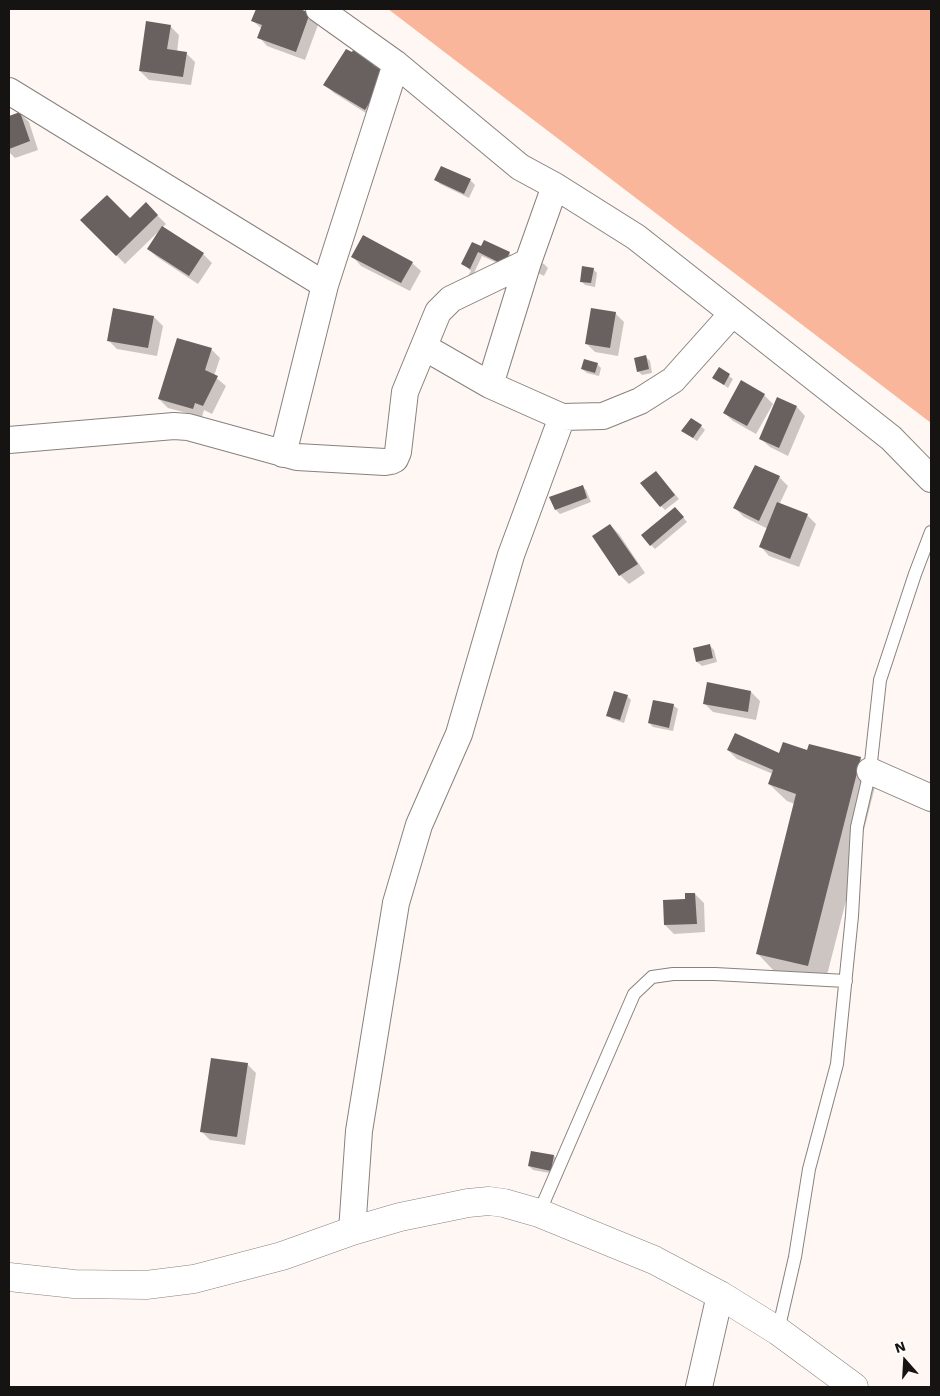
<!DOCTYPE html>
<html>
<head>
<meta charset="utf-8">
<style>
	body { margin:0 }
	#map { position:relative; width:940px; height:1396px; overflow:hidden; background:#fff7f3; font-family:"Work Sans",sans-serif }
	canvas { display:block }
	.frame { position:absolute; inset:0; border:10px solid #161412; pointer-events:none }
	.north { position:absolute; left:880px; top:1336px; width:50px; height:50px; -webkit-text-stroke:4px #fff; paint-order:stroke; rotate:341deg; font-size:14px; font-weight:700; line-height:20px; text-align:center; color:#161412 }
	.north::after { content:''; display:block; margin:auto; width:18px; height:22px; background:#161412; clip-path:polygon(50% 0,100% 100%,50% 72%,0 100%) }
</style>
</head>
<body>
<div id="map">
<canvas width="940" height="1396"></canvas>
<div class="frame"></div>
<div class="north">N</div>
</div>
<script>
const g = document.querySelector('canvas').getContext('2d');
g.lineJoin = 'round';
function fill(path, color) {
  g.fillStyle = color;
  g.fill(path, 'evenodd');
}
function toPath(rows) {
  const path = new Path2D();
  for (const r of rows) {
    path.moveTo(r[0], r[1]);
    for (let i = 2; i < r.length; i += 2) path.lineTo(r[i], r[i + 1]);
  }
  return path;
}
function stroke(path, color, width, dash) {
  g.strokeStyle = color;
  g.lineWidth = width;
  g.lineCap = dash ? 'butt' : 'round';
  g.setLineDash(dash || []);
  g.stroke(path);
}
fill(toPath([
	[388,9,931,9,931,423]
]), '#f9b69a');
fill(toPath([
	[258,9,298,9,310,14,319,22,305,60,267,46,259,37,262,29,253,21],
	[170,26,179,35,177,52,186,53,195,62,191,85,149,80,140,71],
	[346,50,385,67,374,118,334,93,325,85],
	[20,113,29,122,38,150,15,158,9,152,9,117],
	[441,167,471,181,475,185,469,198,440,184,436,180],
	[146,204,166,224,162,228,203,254,212,263,198,284,157,257,148,249,158,232,125,264,82,220,130,220],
	[482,248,509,253,513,257,508,268,482,256,474,273,476,275,472,281,468,276,471,271,463,264],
	[353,257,412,263,421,271,410,291,361,266],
	[536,261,544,264,548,268,544,276,536,272],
	[593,269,597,273,595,287,585,285,581,281],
	[615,313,624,322,618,356,595,352,586,343],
	[154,317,163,326,157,356,117,349,108,340],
	[211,349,220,358,214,376,226,386,212,414,204,410,202,417,168,408,159,399],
	[646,357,650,361,652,373,642,375,638,371],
	[597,364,601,368,599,376,587,373,582,369],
	[719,369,733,379,728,388,714,378],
	[764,395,773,404,756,434,733,421,724,413],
	[797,407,805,416,788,456,770,447,761,439],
	[701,426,705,430,697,441,687,434],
	[660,476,679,499,665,510,661,506],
	[779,477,788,486,779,505,807,515,816,524,799,567,769,556,761,547,768,529,744,517,735,508],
	[582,486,586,490,591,502,560,514,556,510],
	[679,512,687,522,655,549,651,545],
	[610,525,619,534,645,573,629,584,620,575,594,536],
	[710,646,714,650,717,662,702,666,697,662,694,649],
	[751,692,760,701,756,720,713,712,704,703],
	[627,696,631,700,624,723,612,719,608,715],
	[673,705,678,709,673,731,653,727,649,723],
	[728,750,780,754,860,758,878,775,825,983,774,971,757,953,795,804,787,801,769,784,773,774,737,759],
	[695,894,704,903,705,932,674,934,665,925,687,900],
	[247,1064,256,1073,245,1145,210,1140,201,1131],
	[554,1156,558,1160,555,1174,533,1170,529,1166]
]), '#0003');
fill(toPath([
	[256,9,300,9,310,13,296,52,257,38,262,25,251,21],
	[146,21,171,25,167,49,187,52,183,77,139,71],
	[356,45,377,57,373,65,387,73,365,110,323,85,346,49,352,52],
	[20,112,30,141,9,149,9,116],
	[441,166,471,179,464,194,434,180],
	[107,195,130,218,146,202,158,215,116,256,80,220],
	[162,226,204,253,189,276,147,249],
	[363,235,413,262,401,283,351,257],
	[484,240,510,252,504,265,478,252,470,269,461,264,472,242,481,246],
	[582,266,594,268,591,283,580,282],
	[113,308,154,316,148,348,107,341],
	[591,308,616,312,610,348,585,344],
	[177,338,212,348,205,370,218,376,203,406,195,403,193,409,158,399],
	[646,355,649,369,637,372,634,358],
	[584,359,598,363,595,373,581,369],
	[719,367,730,374,724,385,712,378],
	[741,380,765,394,747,426,723,413],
	[777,397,797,406,779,448,759,439],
	[691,418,702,425,693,438,681,431],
	[755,465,780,476,759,521,733,508],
	[656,471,675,495,660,507,640,483],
	[583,485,587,498,555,510,549,497],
	[777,502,808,514,790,559,759,547],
	[675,507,684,517,650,546,641,535],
	[610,524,638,564,619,576,592,536],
	[710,644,713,658,696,662,693,648],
	[707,682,751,691,748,712,703,704],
	[614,691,628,695,620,720,606,716],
	[653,700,674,704,669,728,648,723],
	[735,733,779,753,783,742,807,750,809,744,861,757,808,966,756,954,796,794,768,784,773,770,727,750],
	[685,893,695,893,697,924,664,925,663,900,685,899],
	[211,1058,248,1063,237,1137,200,1132],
	[531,1151,554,1155,551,1171,528,1166]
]), '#68615f');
const lane = toPath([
	[539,1213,634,994,652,977,673,974,715,974,846,981],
	[778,1331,795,1257,809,1169,837,1064,852,916,857,827,870,771,880,680,915,574,931,532]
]);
const street = toPath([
	[319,9,396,64,520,167,555,186,636,237,891,438,931,479],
	[9,91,325,285],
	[424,347,490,385,562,417,603,416,640,401,673,380,732,314],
	[490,385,528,262,555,186],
	[9,440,174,426,188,427,297,457,385,462,391,461,395,459,398,452,405,392,438,312,451,299,528,262],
	[283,454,325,285,396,64],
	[870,771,931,798],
	[352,1231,359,1131,396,903,419,825,459,734,511,555,562,417],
	[699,1387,720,1295]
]);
const secondary = toPath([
	[9,1277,74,1284,146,1285,194,1279,282,1256,352,1231,400,1217,468,1203,489,1201,504,1203,539,1213,654,1260,720,1295,778,1331,854,1387]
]);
stroke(lane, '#88817e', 14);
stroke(street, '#88817e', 28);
stroke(secondary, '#88817e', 29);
stroke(lane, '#fff', 12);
stroke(street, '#fff', 26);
stroke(secondary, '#fff', 28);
</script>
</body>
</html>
